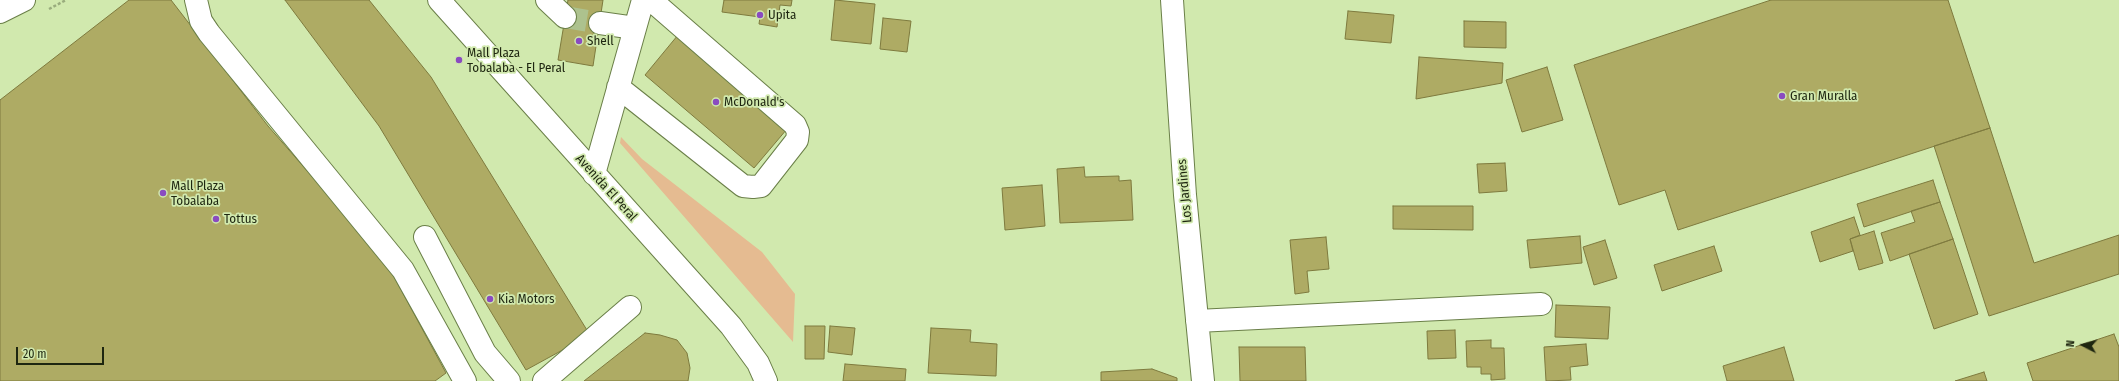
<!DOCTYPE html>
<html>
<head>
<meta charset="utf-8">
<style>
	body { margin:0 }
	#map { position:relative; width:2119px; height:381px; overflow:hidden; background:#d1e9ae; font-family:"Fira Sans Condensed",sans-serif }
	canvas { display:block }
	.north { position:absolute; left:2063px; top:325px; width:40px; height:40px; -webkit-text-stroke:3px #d1e9ae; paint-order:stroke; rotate:276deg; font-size:11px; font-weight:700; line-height:16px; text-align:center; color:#1e2610 }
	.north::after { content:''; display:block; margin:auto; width:14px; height:18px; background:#1e2610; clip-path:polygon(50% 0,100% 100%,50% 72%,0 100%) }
	.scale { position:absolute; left:16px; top:347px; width:88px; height:18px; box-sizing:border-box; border:2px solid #1e2610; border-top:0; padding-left:5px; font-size:12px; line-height:14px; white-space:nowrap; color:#1e2610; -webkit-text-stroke:3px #d1e9ae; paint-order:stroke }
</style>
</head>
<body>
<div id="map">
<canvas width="2119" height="381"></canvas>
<div class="north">N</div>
<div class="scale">20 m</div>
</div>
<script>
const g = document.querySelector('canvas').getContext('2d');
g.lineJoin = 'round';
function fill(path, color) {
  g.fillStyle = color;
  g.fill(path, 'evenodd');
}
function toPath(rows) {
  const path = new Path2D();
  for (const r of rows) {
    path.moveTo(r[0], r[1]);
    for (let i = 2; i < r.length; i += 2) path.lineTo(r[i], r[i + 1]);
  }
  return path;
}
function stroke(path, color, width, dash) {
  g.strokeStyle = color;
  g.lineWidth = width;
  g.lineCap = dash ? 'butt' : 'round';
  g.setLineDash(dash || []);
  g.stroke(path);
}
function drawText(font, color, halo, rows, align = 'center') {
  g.font = font + ' "Fira Sans Condensed",sans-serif';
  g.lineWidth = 3.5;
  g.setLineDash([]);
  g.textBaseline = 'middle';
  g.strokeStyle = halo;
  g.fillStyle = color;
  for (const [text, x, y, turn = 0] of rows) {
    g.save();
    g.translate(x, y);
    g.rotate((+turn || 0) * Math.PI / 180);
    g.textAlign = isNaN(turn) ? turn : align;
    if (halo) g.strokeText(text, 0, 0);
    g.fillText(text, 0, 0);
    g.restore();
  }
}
fill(toPath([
	[621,137,642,159,762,252,795,294,793,342,620,143]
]), '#e5bb91');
const building = toPath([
	[129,0,171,0,268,126,385,260,446,373,435,381,0,381,0,100,129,0],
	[285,0,369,0,431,77,590,335,526,370,379,126,285,0],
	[568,0,603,0,593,66,558,60,568,0],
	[724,0,792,0,791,6,780,5,777,27,759,24,760,17,722,12,724,0],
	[835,0,875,4,871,44,831,40,835,0],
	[1771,0,1948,0,1990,128,1678,230,1665,190,1619,205,1574,65,1771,0],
	[1348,11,1394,15,1391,43,1345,39,1348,11],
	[883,18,911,21,907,52,880,49,883,18],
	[1464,21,1506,22,1506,48,1464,47,1464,21],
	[678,35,787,129,754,168,645,75,678,35],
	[1419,57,1503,63,1502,83,1416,99,1419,57],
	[1547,67,1563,120,1522,132,1506,80,1547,67],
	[1990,128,2034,263,2119,235,2119,274,1989,316,1934,146,1990,128],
	[1505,163,1507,191,1479,193,1477,164,1505,163],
	[1084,167,1085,177,1119,176,1119,181,1131,180,1133,220,1060,223,1057,169,1084,167],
	[1933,180,1940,202,1864,227,1857,204,1933,180],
	[1042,185,1045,226,1005,230,1002,188,1042,185],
	[1940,202,1953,239,1890,261,1881,233,1915,222,1911,211,1940,202],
	[1393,206,1473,206,1473,230,1393,229,1393,206],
	[1854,217,1860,235,1850,239,1853,251,1820,262,1811,232,1854,217],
	[1874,231,1883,263,1859,270,1850,239,1874,231],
	[1580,236,1582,263,1530,268,1527,240,1580,236],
	[1326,237,1329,269,1307,271,1309,292,1295,294,1290,240,1326,237],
	[1953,239,1978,314,1934,329,1909,254,1953,239],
	[1605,240,1617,278,1594,285,1583,247,1605,240],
	[1714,246,1722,271,1662,291,1654,265,1714,246],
	[1556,305,1610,307,1608,339,1555,337,1556,305],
	[805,326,825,326,824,359,805,359,805,326],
	[830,326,855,328,852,355,828,352,830,326],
	[931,328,971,330,970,342,997,344,996,376,928,373,931,328],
	[1455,330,1456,358,1428,359,1427,331,1455,330],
	[645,333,660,335,677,340,687,353,690,368,688,381,584,381,645,333],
	[2114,334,2119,347,2119,381,2033,381,2027,363,2114,334],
	[1491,340,1491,348,1504,348,1505,379,1491,380,1491,374,1481,374,1481,367,1467,367,1466,341,1491,340],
	[1586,344,1588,365,1570,367,1571,380,1546,381,1544,347,1586,344],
	[1239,347,1305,347,1306,381,1240,381,1239,347],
	[1784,347,1794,381,1727,381,1723,366,1784,347],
	[845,364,906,369,905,381,843,381,845,364],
	[1152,369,1177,378,1177,381,1101,381,1101,372,1152,369],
	[1984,372,1987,381,1955,381,1984,372]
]);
fill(building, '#aeab64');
stroke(building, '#7e7a3e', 1);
stroke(toPath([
	[565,17,600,23]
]), '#adc28e', 22, [22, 11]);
const minor = toPath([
	[196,0,201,21,209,33,403,270,465,381],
	[439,0,731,326,758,363,766,381],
	[547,0,565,17],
	[1172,0,1185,195,1203,381],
	[0,12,24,0],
	[600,23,635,28],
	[618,87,743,186,753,187,761,186,797,140,798,132,795,125,651,0],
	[594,174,643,0],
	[425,237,485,353,509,381],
	[1197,321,1541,304],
	[544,381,630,307]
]);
stroke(minor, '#6a7f48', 24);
stroke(toPath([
	[49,9,66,0]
]), '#99ac7d', 2.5, [3, 2]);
stroke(minor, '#fff', 22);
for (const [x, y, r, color] of [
	[760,15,4,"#8a4bc0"],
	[579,41,4,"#8a4bc0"],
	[459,60,4,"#8a4bc0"],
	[1782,96,4,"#8a4bc0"],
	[716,102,4,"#8a4bc0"],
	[163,193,4,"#8a4bc0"],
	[216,219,4,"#8a4bc0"],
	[490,299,4,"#8a4bc0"]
]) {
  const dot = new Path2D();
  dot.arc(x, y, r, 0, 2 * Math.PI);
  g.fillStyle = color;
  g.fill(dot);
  stroke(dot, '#d1e9ae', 1.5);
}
drawText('13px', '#1e2610', '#d1e9ae', [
	["Upita",768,15],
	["Shell",587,41],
	["Mall Plaza",467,53],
	["Tobalaba - El Peral",467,68],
	["Gran Muralla",1790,96],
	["McDonald's",724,102],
	["Mall Plaza",171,186],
	["Tobalaba",171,201],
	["Tottus",224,219],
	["Kia Motors",498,299]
], 'left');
drawText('13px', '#1e2610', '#d1e9ae', [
	["Avenida El Peral",606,188,48],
	["Los Jardines",1185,191,-95]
]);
</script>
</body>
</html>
